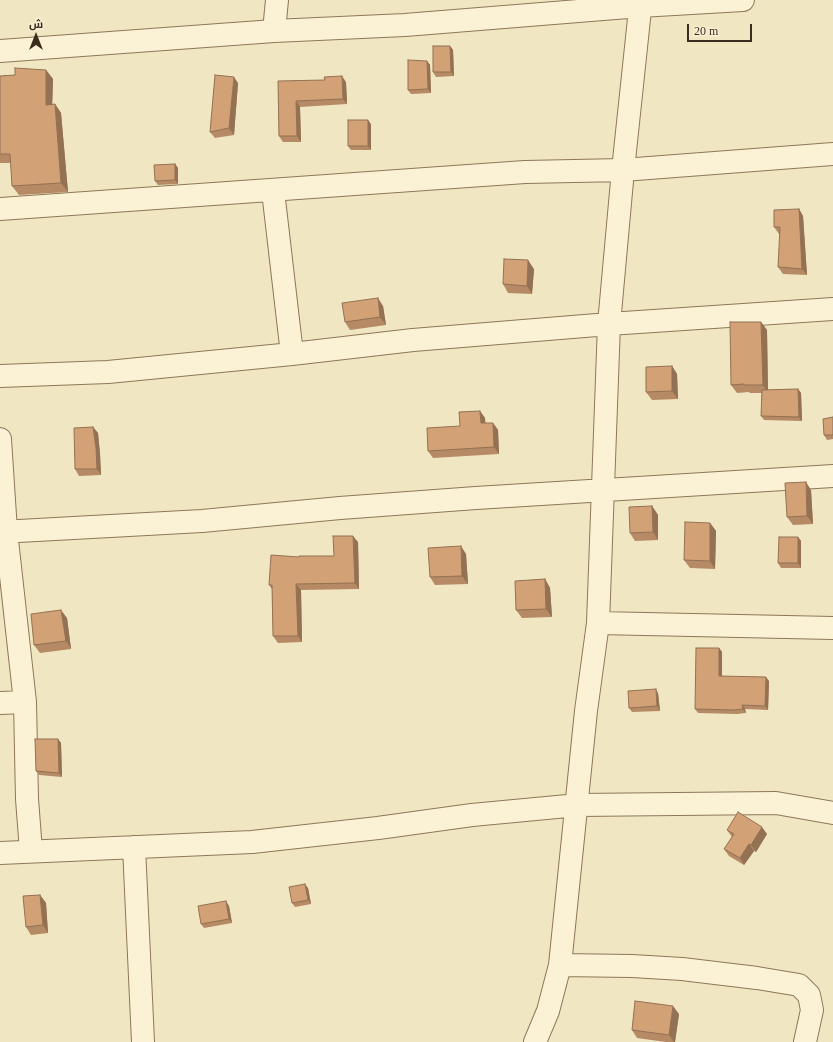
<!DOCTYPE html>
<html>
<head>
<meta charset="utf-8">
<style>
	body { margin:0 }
	#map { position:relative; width:833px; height:1042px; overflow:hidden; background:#f1e6c2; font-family:"Times New Roman",Cairo,serif }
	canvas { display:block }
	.north { position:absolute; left:16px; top:16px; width:40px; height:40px; -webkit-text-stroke:3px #f8efd3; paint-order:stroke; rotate:0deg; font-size:11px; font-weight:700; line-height:16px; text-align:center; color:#3b2d1d }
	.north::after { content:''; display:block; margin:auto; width:14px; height:18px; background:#3b2d1d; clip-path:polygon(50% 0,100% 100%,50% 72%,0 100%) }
	.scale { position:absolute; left:687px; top:24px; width:65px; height:18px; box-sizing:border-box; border:2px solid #3b2d1d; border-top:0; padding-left:5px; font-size:12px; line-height:14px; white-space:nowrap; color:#3b2d1d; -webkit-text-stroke:3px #f8efd3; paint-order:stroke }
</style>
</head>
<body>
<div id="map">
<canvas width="833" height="1042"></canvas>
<div class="north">ش</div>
<div class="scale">20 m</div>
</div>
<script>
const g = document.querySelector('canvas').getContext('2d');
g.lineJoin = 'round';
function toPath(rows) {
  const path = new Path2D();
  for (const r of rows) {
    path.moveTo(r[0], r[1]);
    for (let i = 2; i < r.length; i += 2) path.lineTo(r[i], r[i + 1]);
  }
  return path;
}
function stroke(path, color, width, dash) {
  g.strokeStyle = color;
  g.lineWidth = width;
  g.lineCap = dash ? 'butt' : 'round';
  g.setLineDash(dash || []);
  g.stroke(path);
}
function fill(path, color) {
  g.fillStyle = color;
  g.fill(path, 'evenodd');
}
const street = toPath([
	[274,31,277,0],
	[0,51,274,31,405,25,640,6,743,0],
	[273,191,292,354],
	[0,209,525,172,623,170,833,154],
	[0,376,108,372,292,354,413,340,609,324,833,309],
	[0,439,6,531,25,702,27,799,31,851],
	[0,532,202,521,340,508,476,498,833,476],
	[598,623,833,628],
	[0,703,25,702],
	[134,847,143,1042],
	[0,853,252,842,378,828,472,815,578,805,776,803,833,813],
	[560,965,632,966,682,969,757,978,799,985,809,995,812,1010,805,1042],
	[535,1042,548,1011,560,965,586,711,598,623,609,324,623,170,641,0]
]);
stroke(street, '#8d7758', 24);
stroke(street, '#fbf2d6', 22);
fill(toPath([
	[450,46,453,50,454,76,436,77,433,72],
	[427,61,430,65,431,93,411,94,408,90],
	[46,70,53,79,52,104,55,104,61,113,68,192,19,195,12,186,11,163,0,163,0,76,15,75],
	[278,81,346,82,347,104,300,107,301,142,283,142,279,136],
	[238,83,234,135,215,138,210,132],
	[371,124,371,150,351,150,348,146],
	[175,164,178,168,178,184,158,185,155,181],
	[799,209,803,216,807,275,783,274,778,267,780,234,779,234,774,227],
	[534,269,532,294,508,293,503,284],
	[383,306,386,325,350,330,345,322],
	[761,322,767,330,768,390,798,389,801,393,802,421,764,420,761,416,762,393,750,393,749,392,737,393,731,385],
	[672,366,677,374,678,399,652,400,646,392],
	[480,411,485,418,485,423,493,423,498,430,499,454,433,458,428,451,460,426],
	[833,417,833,439,827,440,824,435],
	[93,427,98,433,100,454,101,475,79,476,75,469],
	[811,490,813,524,793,525,787,517],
	[652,506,658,515,658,540,635,541,630,533],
	[710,523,716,531,715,569,690,568,684,560],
	[798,537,801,541,801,568,781,568,778,563],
	[358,542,359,589,301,590,302,642,278,643,273,636,272,589,269,585,299,557,334,556],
	[466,554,468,584,435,585,430,577],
	[545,579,550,588,552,617,522,618,516,610],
	[67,618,71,649,40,653,34,645],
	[719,648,722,652,722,676,769,681,768,710,745,709,746,713,737,714,698,713,695,709],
	[658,693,660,711,632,712,629,708],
	[58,739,61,743,62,777,39,775,36,771],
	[727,830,767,834,756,852,754,851,744,865,729,856,724,849,732,837],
	[308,888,311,904,295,907,292,903],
	[40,895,46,903,48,933,31,935,26,927],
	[229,906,232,923,204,928,201,924],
	[679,1014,675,1042,666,1042,637,1038,632,1030]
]), '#b58a65');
fill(toPath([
	[450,46,453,50,454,76,451,72],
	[427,61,430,65,431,93,428,89],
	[46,70,53,79,52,114,46,105],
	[342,76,346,82,347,104,343,99],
	[234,77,238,83,234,135,229,128],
	[296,101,300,107,301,142,297,136],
	[55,104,61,113,68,192,61,183],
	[368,120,371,124,371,150,368,146],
	[175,164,178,168,178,184,175,180],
	[799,209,803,216,807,275,802,269],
	[528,260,534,269,532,294,527,286],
	[378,298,383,306,386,325,380,317],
	[761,322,767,330,768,393,763,385],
	[672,366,677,374,678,399,672,391],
	[798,389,801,393,802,421,799,417],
	[480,411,485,418,486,430,481,423],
	[493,423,498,430,499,454,494,447],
	[93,427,98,433,100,454,101,475,97,469],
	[806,482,811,490,813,524,807,516],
	[652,506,658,515,658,540,653,532],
	[710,523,716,531,715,569,710,561],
	[353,536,358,542,359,589,355,583],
	[798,537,801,541,801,568,798,563],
	[461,546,466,554,468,584,462,576],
	[545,579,550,588,552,617,546,609],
	[296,584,301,590,302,642,298,636],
	[61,610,67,618,71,649,66,641],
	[719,648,722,652,722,680,719,676],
	[766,677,769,681,768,710,765,706],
	[656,689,658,693,660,711,657,706],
	[742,705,745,709,746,713,743,709],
	[58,739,61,743,62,777,59,773],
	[762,827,767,834,756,852,751,845],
	[749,844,754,851,744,865,740,858],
	[305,884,308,888,311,904,308,900],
	[40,895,46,903,48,933,43,925],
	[226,901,229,906,232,923,229,919],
	[673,1006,679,1014,675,1042,674,1042,669,1035]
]), '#937153');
const building = toPath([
	[433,46,450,46,451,72,433,72,433,46],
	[408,60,427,61,428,89,408,90,408,60],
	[15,68,46,70,46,105,55,104,61,183,12,186,10,154,0,154,0,76,15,75,15,68],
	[215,75,234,77,229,128,210,132,215,75],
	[342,76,343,99,296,101,297,136,279,136,278,81,325,80,324,77,342,76],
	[348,120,368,120,368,146,348,146,348,120],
	[175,164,175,180,155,181,154,165,175,164],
	[799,209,802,269,778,267,780,227,774,227,774,210,799,209],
	[504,259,528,260,527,286,503,284,504,259],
	[378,298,380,317,345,322,342,303,378,298],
	[730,322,761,322,763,385,744,385,744,384,731,385,730,322],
	[672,366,672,391,646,392,646,367,672,366],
	[798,389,799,417,761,416,762,390,798,389],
	[480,411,481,423,493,423,494,447,428,451,427,428,460,426,459,412,480,411],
	[833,417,833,435,824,435,823,419,833,417],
	[93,427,96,448,97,469,75,469,74,428,93,427],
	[806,482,807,516,787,517,785,483,806,482],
	[652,506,653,532,630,533,629,507,652,506],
	[685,522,710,523,710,561,684,560,685,522],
	[333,536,353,536,355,583,296,584,298,636,273,636,272,585,269,585,271,555,299,557,299,556,334,556,333,536],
	[779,537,798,537,798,563,778,563,779,537],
	[461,546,462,576,430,577,428,548,461,546],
	[545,579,546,609,516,610,515,581,545,579],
	[61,610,66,641,34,645,31,614,61,610],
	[696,648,719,648,719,676,766,677,765,706,742,705,743,709,734,710,695,709,696,648],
	[656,689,657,706,629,708,628,691,656,689],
	[35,739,58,739,59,773,36,771,35,739],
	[738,812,762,827,751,845,749,844,740,858,724,849,734,834,727,830,738,812],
	[305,884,308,900,292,903,289,887,305,884],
	[40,895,43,925,26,927,23,896,40,895],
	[226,901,229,919,201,924,198,906,226,901],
	[635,1001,673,1006,669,1035,632,1030,635,1001]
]);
fill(building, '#d2a176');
stroke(building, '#937153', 1);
</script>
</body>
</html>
